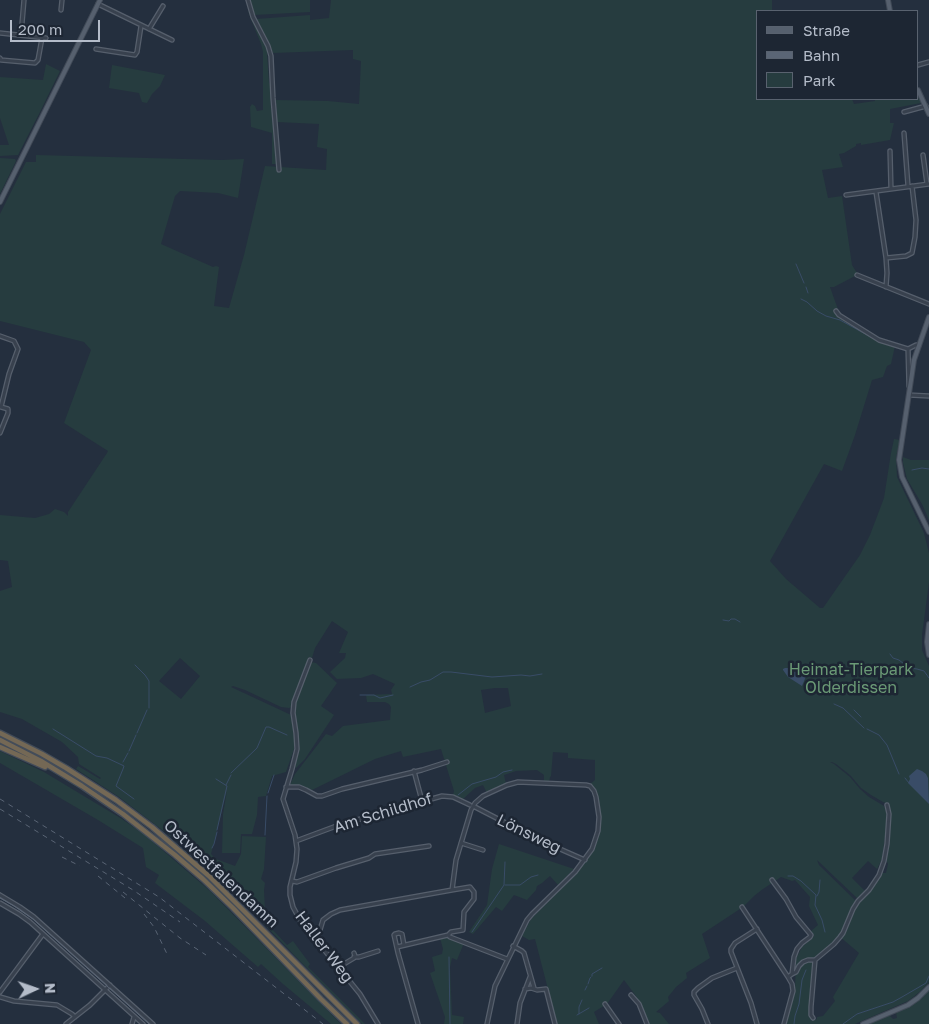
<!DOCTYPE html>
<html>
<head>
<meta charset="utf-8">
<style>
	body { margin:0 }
	#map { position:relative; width:929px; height:1024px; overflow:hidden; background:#242f3e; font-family:"Golos Text",sans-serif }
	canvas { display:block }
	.legend { position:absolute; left:756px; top:10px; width:162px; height:90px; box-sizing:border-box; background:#1d2633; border:1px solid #59626f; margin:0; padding:6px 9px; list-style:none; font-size:15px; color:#b4bcc9 }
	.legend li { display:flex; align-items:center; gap:10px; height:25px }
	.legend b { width:25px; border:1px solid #59626f }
	.north { position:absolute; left:10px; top:964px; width:50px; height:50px; -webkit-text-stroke:4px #1d2633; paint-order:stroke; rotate:87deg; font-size:14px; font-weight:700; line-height:20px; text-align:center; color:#b4bcc9 }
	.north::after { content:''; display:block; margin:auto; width:18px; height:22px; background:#b4bcc9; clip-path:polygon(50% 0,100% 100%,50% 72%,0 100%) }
	.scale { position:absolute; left:10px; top:20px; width:90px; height:22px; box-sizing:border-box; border:2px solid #b4bcc9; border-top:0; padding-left:6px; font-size:15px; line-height:18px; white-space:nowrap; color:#b4bcc9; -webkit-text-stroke:4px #1d2633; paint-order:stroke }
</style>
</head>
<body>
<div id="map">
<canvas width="929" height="1024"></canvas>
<ul class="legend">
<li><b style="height:6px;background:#56606e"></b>Straße</li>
<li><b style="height:6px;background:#5a6575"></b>Bahn</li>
<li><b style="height:14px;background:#263c3f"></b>Park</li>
</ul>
<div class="north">N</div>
<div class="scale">200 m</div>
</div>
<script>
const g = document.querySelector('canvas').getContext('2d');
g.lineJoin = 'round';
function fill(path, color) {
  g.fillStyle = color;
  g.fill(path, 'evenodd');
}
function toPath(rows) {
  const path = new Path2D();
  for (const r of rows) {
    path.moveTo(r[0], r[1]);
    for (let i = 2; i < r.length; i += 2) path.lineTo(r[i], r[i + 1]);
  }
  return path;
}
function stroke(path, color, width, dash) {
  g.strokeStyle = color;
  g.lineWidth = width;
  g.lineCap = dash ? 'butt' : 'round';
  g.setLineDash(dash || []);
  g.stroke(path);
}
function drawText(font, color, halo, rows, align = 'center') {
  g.font = font + ' "Golos Text",sans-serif';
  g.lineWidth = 5;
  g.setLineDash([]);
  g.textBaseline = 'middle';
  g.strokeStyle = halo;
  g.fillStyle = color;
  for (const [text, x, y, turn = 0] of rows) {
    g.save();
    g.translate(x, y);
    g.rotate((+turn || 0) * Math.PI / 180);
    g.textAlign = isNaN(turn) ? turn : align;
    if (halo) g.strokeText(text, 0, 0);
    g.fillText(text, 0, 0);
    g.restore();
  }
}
fill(toPath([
	[250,0,310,0,310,12,254,15],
	[331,0,772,0,772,11,758,11,758,99,852,99,854,104,875,101,875,99,918,99,918,97,921,103,890,109,890,123,894,123,890,140,861,145,861,143,856,144,856,146,844,153,839,154,843,167,822,170,828,198,842,196,852,265,857,273,855,276,834,287,830,287,840,315,878,341,895,346,891,364,887,366,883,377,872,380,855,435,842,471,824,464,770,561,786,579,820,608,823,608,860,555,870,535,884,498,891,453,894,439,900,440,896,457,897,477,924,533,929,553,929,582,922,635,922,650,929,666,929,982,921,991,908,1001,855,1024,785,1024,795,990,796,959,802,947,814,936,811,931,818,925,809,906,810,897,795,880,792,881,781,877,763,889,754,896,743,907,702,934,710,958,686,973,687,978,676,987,668,997,669,1001,656,1012,660,1013,669,1024,648,1024,636,996,624,980,607,1004,594,1012,599,1024,557,1024,535,939,529,940,522,936,531,919,577,873,593,849,599,832,600,817,598,800,594,789,590,784,595,780,595,760,568,758,568,753,553,752,551,776,550,777,549,782,544,782,544,775,537,770,516,771,504,775,506,784,487,793,483,785,475,788,462,800,453,795,454,791,441,749,403,757,401,751,375,759,312,790,302,786,290,785,295,774,326,734,332,736,343,726,390,720,391,707,389,704,385,702,367,702,366,695,392,694,391,690,395,684,373,674,361,678,337,679,330,672,345,658,346,653,339,653,348,632,332,621,315,648,312,658,309,657,291,707,289,708,281,707,245,690,233,686,231,687,289,714,291,715,294,731,294,749,286,772,272,776,266,796,258,797,257,815,252,834,241,834,240,853,222,853,223,814,227,791,211,854,216,859,235,866,241,854,242,836,266,837,264,869,261,879,265,883,264,890,265,911,271,928,287,945,293,941,310,964,308,967,365,1024,362,1024,294,955,260,920,260,917,231,890,183,846,119,797,76,769,78,766,100,779,101,778,79,764,78,757,62,742,22,719,0,712,0,591,12,587,8,561,0,560,0,515,35,518,49,514,55,509,64,512,68,516,68,512,107,453,108,451,64,423,91,350,84,342,0,321,0,214,26,162,36,162,36,155,222,160,244,159,238,198,218,193,180,191,175,196,161,244,213,267,216,266,219,267,214,306,229,308,244,255,265,166,326,170,327,149,317,147,319,124,277,122,276,100,328,101,359,104,361,61,353,59,353,50,273,53,256,19,310,15,310,20,329,18],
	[180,658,200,676,181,699,159,681],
	[495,688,508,688,511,706,485,713,481,690],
	[830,762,832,762,836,764,850,775,861,788,871,795,883,802,886,803,890,810,886,859,888,864,886,873,882,873,870,891,858,903,819,865,817,860,858,899,865,891,852,878,868,861,877,869,882,859,883,851,886,831,887,810,884,806,869,797,860,789,850,777,834,764],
	[839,936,859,953,833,997,835,1001,823,1016,817,1017,817,1019,811,1021,810,1007,814,964,811,962,812,958,817,957],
	[248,9,268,51,267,53,269,83,271,84,278,164,272,164,272,133,251,127,250,107,252,104,255,106,257,111,263,110,263,52,261,44,249,14],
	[46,64,60,71,40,112,18,155,0,156,0,145,9,145,0,118,0,77,43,80],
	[112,65,165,75,160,86,152,94,147,103,142,102,139,93,109,88],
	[0,158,15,159,16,161,0,194],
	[903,457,911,460,929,460,929,520,922,504,907,479,903,463],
	[311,662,316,663,337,683,321,706,334,715,305,759,296,768,295,766,298,749,294,713,295,702],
	[0,751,44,772,122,819,145,835,181,866,210,891,341,1024,331,1024,283,984,261,964,258,967,205,921,155,883,159,875,146,867,143,848,98,820,0,763],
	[499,844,574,869,558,885,550,876,542,883,537,886,536,890,527,900,514,895,502,911,496,907,473,934,469,932,487,905,492,869],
	[443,937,451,938,464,943,457,960,452,958,450,967,452,1015,464,1017,463,1024,444,1024,445,1017,430,973,435,971,432,957,442,954,443,949,440,938],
	[929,990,929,1024,867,1024,889,1015,893,1019,897,1018,896,1012,915,1003,922,998]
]), '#263c3f');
fill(toPath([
	[785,668,794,668,807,674,802,686,788,677,783,670,783,669],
	[917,769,922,771,926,774,928,778,929,804,908,783,910,779,909,776]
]), '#394c67');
stroke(toPath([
	[796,264,804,283],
	[806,287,808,293],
	[801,299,807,302,817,311,826,316,840,320,878,341],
	[912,470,922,468,929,469],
	[723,620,729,621,731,619,735,619,740,622],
	[890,654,893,658,899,660,909,668,917,669,924,671,929,678],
	[135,665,145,675,149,681,149,708],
	[410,687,421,682,430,680,443,672,451,672,492,677,521,675,530,676,542,674],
	[360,695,374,695,380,698,393,695],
	[834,704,843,708,864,728],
	[854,710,861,717],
	[53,729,96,756,107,758,122,765],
	[867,729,879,735,887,745,899,774],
	[137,733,147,710],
	[129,751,136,735],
	[123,762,128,753],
	[122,765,124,766,123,769,116,786,134,799],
	[231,773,257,748,266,727,269,727,287,735],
	[905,778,909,783],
	[216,779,227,786,217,830],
	[226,785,231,775],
	[268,793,274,775],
	[458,795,472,784,496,777,503,772,512,770],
	[265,835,267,796],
	[212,848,214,844,217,832],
	[788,876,793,876,801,881,816,895,815,905,822,920,825,932],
	[505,885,520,885,531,877,538,875],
	[817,896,819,892,820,880],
	[472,932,504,885,505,862],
	[449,957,450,1024],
	[592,976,592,974,602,968],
	[588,984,590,978,591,977],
	[585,990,587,986],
	[579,1014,579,1007,582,1000],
	[577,1015,589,1008],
	[794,1024,795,1016,799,1004,802,980,806,970],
	[843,1024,857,1014,893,1002,902,997,926,983,929,976]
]), '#394c67', 1);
const minor = toPath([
	[248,0,253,17,268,46,271,56,273,98,279,170],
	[98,4,172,40],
	[61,10,62,0],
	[149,29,163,6],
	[0,33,46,38],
	[21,35,24,0],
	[96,49,135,55,137,52,141,26],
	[0,58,1,60,35,63,38,60,42,38],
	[918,65,929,62],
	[904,112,926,106],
	[904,133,908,186],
	[890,151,891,189],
	[923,155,927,184],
	[876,192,886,258,887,273,886,287],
	[846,195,929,184],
	[886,258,906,256,912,253,915,237,916,220,912,186],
	[857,275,929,304],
	[836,311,839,315,879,340,908,349,916,345,919,345],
	[0,336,14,341,18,349,9,374,1,407],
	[908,349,909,386],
	[909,395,929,396],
	[0,433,8,413,8,409,1,407],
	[310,660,294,702,293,713,296,733,297,749,292,769,283,799,295,835,297,849,296,862,290,887,290,895,293,907,300,920,360,994,378,1024],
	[414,771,422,801],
	[286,787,299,787,306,790,317,796,322,796,342,789,422,770,447,762],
	[473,806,535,838,585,860],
	[296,841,339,825,442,796,453,797,470,805],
	[461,843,483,850],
	[772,880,786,899,796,917,811,935,810,937,802,943,797,949,794,957,792,974,788,977,792,984,793,991,784,1024],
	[292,881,297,882,336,868,369,858,375,854,429,846],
	[0,895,20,907,34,917,153,1024],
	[0,903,19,914,30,922,143,1024],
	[742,907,788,977],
	[757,929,735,943,731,949,731,952,751,1003,757,1024],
	[448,935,450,937,507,959],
	[317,940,323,920,331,914,340,910,452,890,456,860,471,810,475,803,483,796,507,785,518,782,586,785,590,786,594,791,596,797,599,817,598,831,592,849,575,872,532,914,527,920,495,986,487,1024],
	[404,945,402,934,399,933,395,934,394,935,398,953,418,1024],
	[513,946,522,951,524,953,534,988],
	[397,947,448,935,451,932,463,930,464,912,474,899,474,892,470,887,452,890],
	[354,957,359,957,378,951],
	[339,967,354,958,355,956,354,953],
	[792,974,796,972,799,966,803,962,808,960,815,960,834,944,840,937,843,933,853,909,858,901,869,890,879,875,884,861,887,844,889,814,887,805],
	[525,989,531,988,537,990,546,989,555,1024],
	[0,992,43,934],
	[631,995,639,1004,647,1024],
	[0,997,14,1001,57,1005,72,1014,75,1017],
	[605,1004,619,1024],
	[813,1018,811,1015,811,1007,815,960],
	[66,1024,90,1005,110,985],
	[132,1024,134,1017],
	[517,1024,520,1003,530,977],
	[708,1024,702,1009,694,995,694,992,698,988,712,978,737,968]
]);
const major = toPath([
	[888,0,890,11],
	[918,90,929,114],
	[0,202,100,0],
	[929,317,914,360,899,460,902,477,929,532],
	[929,624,927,642,929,655],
	[863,1024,908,1005,918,998,929,987]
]);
const highway = toPath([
	[0,733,42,754,66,768,116,800,152,827,209,876,357,1024],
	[0,740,41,761,82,786,123,814,175,855,203,879,233,908,321,999,347,1024],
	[0,747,45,767]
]);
stroke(minor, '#565f6c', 5.5);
stroke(major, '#414a57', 6);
stroke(highway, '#434c59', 7);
stroke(minor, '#38414e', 3);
stroke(major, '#56606e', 4);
stroke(highway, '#746855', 4.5);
stroke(toPath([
	[0,898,14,906,33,919,149,1024]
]), '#5a6575', 1);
stroke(toPath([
	[0,799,159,897,323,1024],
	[0,809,133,890,180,922],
	[62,857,80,866],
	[98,876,125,898],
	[123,892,180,938,206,955],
	[144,914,154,927,168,956]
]), '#5a6575', 1, [5, 5]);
drawText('16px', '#6b9a76', '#1d2633', [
	["Heimat-Tierpark",851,670],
	["Olderdissen",851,688]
]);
drawText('16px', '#b4bcc9', '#1d2633', [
	["Am Schildhof",383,813,-17],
	["Lönsweg",529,834,26],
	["Ostwestfalendamm",221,874,43],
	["Haller Weg",324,947,53]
]);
</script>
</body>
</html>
